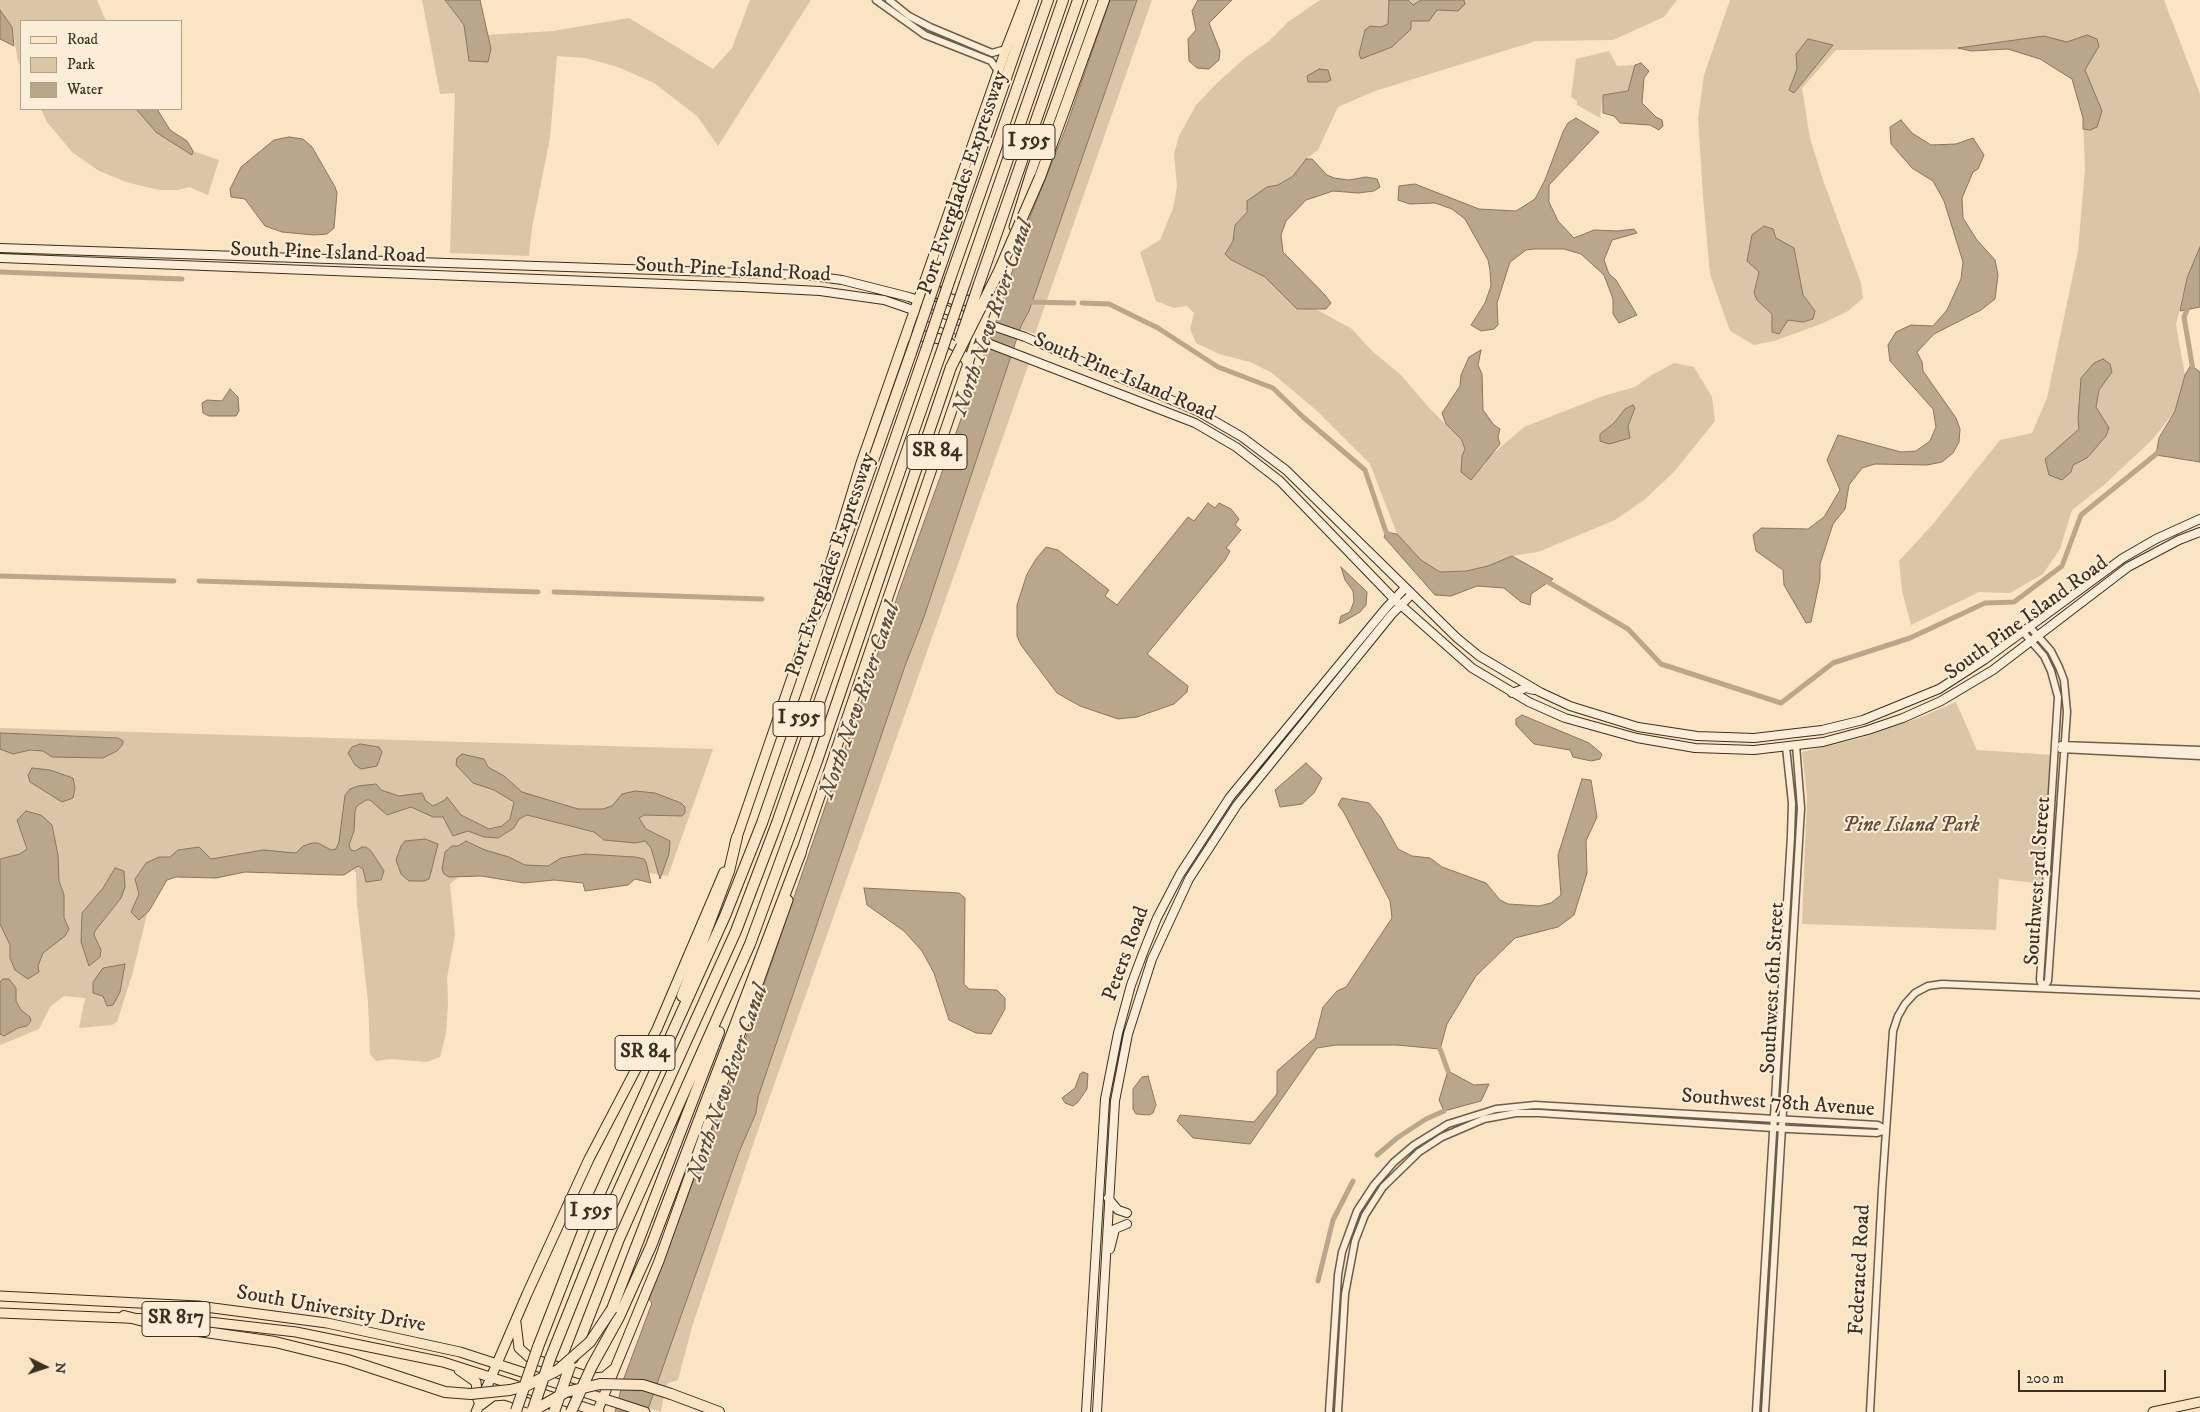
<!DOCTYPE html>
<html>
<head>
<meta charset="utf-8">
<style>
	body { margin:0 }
	#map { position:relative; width:2200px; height:1412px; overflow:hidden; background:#fbe4c3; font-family:"IM FELL DW Pica",serif }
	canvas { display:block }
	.legend { position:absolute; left:20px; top:20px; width:162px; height:90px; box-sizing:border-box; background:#fcedd8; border:1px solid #b0a18e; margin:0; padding:6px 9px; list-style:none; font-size:15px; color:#3d2f1f }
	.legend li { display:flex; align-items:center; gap:10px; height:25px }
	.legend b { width:25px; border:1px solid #b0a18e }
	.north { position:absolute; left:20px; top:1342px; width:50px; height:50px; -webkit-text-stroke:4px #fcedd8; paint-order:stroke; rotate:94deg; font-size:14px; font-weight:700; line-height:20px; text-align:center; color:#3d2f1f }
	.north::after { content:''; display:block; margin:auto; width:18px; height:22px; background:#3d2f1f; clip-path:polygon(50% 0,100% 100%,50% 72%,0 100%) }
	.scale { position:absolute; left:2018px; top:1370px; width:148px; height:22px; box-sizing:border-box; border:2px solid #3d2f1f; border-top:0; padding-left:6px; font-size:15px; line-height:18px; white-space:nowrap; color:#3d2f1f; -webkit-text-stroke:4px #fcedd8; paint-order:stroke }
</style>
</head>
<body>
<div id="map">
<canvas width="2200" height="1412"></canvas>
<ul class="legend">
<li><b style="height:6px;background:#fbe4c3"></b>Road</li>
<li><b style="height:14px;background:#dbc5a7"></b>Park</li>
<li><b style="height:14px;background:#baa68b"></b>Water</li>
</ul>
<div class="north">N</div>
<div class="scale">200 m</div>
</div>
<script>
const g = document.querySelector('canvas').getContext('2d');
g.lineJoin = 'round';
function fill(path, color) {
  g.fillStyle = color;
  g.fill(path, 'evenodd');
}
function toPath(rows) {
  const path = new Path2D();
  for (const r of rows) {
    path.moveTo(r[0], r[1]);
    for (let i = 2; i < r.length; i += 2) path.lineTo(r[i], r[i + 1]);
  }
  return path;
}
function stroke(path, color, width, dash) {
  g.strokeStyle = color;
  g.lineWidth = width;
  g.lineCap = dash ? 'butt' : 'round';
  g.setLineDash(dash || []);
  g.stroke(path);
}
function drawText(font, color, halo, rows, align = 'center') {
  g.font = font + ' "IM FELL DW Pica",serif';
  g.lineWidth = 4;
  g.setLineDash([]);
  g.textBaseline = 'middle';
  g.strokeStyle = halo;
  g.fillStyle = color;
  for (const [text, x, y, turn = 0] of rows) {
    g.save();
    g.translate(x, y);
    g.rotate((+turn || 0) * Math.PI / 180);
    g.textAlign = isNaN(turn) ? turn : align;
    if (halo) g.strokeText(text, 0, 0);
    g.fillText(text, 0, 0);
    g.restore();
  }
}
fill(toPath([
	[0,0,97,0,106,21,21,21,21,68,18,61,12,27,0,10],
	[422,0,445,0,464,25,491,49,487,35,553,31,629,18,713,69,732,48,750,0,811,0,718,146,697,116,654,83,618,67,585,58,557,56,550,138,532,228,529,256,450,253,455,93,440,94],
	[1137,0,1152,0,1035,334,1020,329,1029,311],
	[1320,0,1677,0,1664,17,1613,40,1536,41,1375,91,1338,107,1318,150,1306,159,1293,176,1278,185,1267,187,1235,225,1234,241,1230,248,1231,261,1265,277,1297,309,1316,309,1352,329,1372,351,1401,375,1431,410,1461,439,1465,449,1462,456,1483,467,1488,458,1524,427,1603,396,1635,387,1650,376,1674,363,1694,367,1712,397,1715,421,1674,472,1644,500,1615,520,1538,552,1512,556,1488,566,1466,571,1440,572,1421,560,1397,534,1370,464,1316,410,1272,373,1250,362,1219,354,1196,343,1190,329,1194,313,1187,306,1174,308,1156,301,1140,252,1160,240,1173,208,1177,187,1174,154,1179,136,1196,105,1218,82,1245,58,1269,41,1288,22],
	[1730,0,2164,0,2200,94,2200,247,2187,278,2176,325,2185,375,2175,411,2153,439,2104,485,2072,510,2060,549,2043,574,2010,593,1979,592,1911,625,1902,591,1899,561,1933,524,2000,440,2032,433,2047,398,2078,251,2085,169,2083,118,2072,79,2040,59,2008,49,1836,50,1802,88,1810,138,1823,180,1861,283,1863,298,1848,311,1821,324,1774,341,1754,345,1730,331,1710,274,1703,197,1698,118,1704,75],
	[1609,51,1617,66,1635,65,1628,91,1603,95,1600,118,1577,105,1577,101,1571,97,1576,59],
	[41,109,157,109,170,130,187,141,193,151,219,160,208,195,189,187,178,190,160,190,129,183,99,171,72,152,47,122],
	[1011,357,1029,363,757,1133,692,1327,678,1380,668,1383,665,1388,661,1412,648,1408,739,1152,756,1113,758,1097,905,666,924,617],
	[1956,702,1977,750,2055,755,2046,884,1999,879,1996,930,1802,924,1807,796,1802,752,1861,738,1916,719],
	[0,728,432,741,713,749,668,876,637,871,467,870,450,884,455,935,447,978,448,1003,446,1033,440,1057,427,1062,390,1059,376,1061,370,1054,368,1002,357,904,356,873,348,861,158,872,160,882,147,914,133,972,117,1022,112,1025,79,1028,85,998,64,996,50,1007,39,1029,0,1045]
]), '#dbc5a7');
const water = toPath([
	[445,0,480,0,491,49,488,62,469,61,464,25,445,0],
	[1110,0,1137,0,1029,311,1021,326,924,617,905,666,758,1097,756,1113,739,1152,647,1412,615,1412,624,1378,652,1303,649,1299,735,1069,901,586,998,316,1028,222,1065,130,1110,0],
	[1198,0,1232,0,1209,23,1220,51,1219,60,1209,69,1197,68,1189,61,1188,39,1196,30,1192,11,1198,0],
	[1389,0,1408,0,1413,5,1421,0,1464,0,1465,4,1458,11,1437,10,1429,21,1411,21,1411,29,1392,47,1361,59,1359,54,1365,30,1370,26,1381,27,1388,24,1389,0],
	[0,10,12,27,14,46,0,39,0,10],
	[2087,35,2097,39,2099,46,2085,70,2102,111,2097,127,2090,130,2083,129,2083,118,2072,79,2040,59,2008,49,1971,51,1958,48,2044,36,2067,42,2087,35],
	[1808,39,1833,45,1794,93,1789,90,1797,69,1796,54,1808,39],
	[1641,63,1649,71,1644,78,1642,103,1656,117,1662,120,1663,126,1659,130,1650,125,1620,123,1614,116,1603,113,1603,95,1628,91,1635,65,1641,63],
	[1319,69,1328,70,1331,80,1327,82,1308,82,1307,76,1319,69],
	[136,109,157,109,170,130,187,141,193,151,192,155,157,133,136,109],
	[1576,118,1599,132,1549,185,1549,202,1558,221,1574,238,1594,230,1618,231,1634,229,1637,233,1612,240,1604,260,1609,274,1616,280,1637,315,1619,323,1613,314,1613,299,1604,275,1581,254,1564,249,1534,249,1526,250,1510,262,1497,303,1498,325,1494,329,1481,331,1471,325,1485,303,1491,286,1490,270,1488,260,1465,219,1452,209,1435,203,1410,204,1398,200,1399,186,1415,184,1479,209,1516,211,1535,199,1545,180,1563,132,1568,123,1576,118],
	[1901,120,1912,133,1931,145,1956,144,1973,138,1984,155,1978,169,1973,172,1962,198,1963,218,1977,240,1995,260,1998,275,1995,299,1981,310,1934,334,1917,352,1922,362,1923,371,1956,418,1960,429,1959,442,1953,453,1942,462,1927,465,1875,464,1862,468,1849,485,1845,509,1833,524,1820,564,1820,579,1811,622,1806,623,1784,585,1783,570,1756,551,1753,535,1761,528,1808,529,1824,517,1840,490,1827,460,1838,435,1901,452,1916,451,1930,441,1936,427,1933,409,1890,361,1888,345,1896,332,1911,325,1933,326,1947,310,1961,279,1963,262,1944,201,1933,181,1912,168,1891,144,1890,127,1901,120],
	[289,137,303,139,312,147,335,187,337,193,334,228,327,234,314,235,282,232,265,226,245,199,231,197,230,189,241,167,274,140,289,137],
	[1306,159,1312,159,1327,175,1334,178,1349,180,1366,177,1377,179,1380,187,1374,191,1358,193,1333,191,1306,200,1286,221,1281,235,1283,252,1325,295,1331,303,1326,309,1297,309,1265,277,1231,260,1225,254,1233,241,1235,225,1247,212,1247,201,1267,187,1278,185,1293,176,1306,159],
	[1764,226,1773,229,1776,238,1794,248,1803,295,1815,311,1813,319,1803,322,1788,320,1779,334,1772,332,1772,314,1757,300,1754,293,1759,272,1747,261,1752,235,1764,226],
	[2200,247,2200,307,2180,311,2187,278,2200,247],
	[1481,350,1478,365,1482,374,1483,410,1494,425,1500,429,1498,437,1500,444,1471,480,1461,472,1462,456,1465,449,1461,439,1446,424,1442,413,1460,386,1461,375,1469,357,1481,350],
	[2103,359,2110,364,2112,372,2099,390,2096,407,2109,428,2106,436,2087,458,2073,465,2071,472,2062,480,2049,475,2045,459,2079,429,2078,419,2081,378,2094,363,2103,359],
	[2191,365,2200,372,2200,462,2156,455,2159,438,2175,411,2185,375,2191,365],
	[230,389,238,397,239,411,236,416,209,416,203,413,202,403,207,400,222,401,230,389],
	[1633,405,1635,408,1628,426,1630,438,1609,444,1600,441,1600,434,1614,423,1625,409,1633,405],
	[1208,503,1215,508,1219,503,1231,509,1239,519,1235,525,1241,530,1226,548,1230,551,1225,560,1147,654,1188,686,1187,692,1174,704,1137,717,1118,719,1080,706,1057,693,1021,645,1017,636,1017,605,1027,574,1036,559,1046,547,1058,550,1109,590,1105,596,1117,605,1188,517,1194,521,1208,503],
	[1386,532,1397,534,1421,560,1440,572,1466,571,1488,566,1512,556,1553,579,1531,594,1530,605,1521,602,1504,588,1477,586,1451,596,1435,595,1384,537,1386,532],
	[1341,567,1367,592,1366,605,1360,612,1339,624,1341,616,1350,612,1354,601,1353,591,1345,580,1341,567],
	[1522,715,1589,743,1602,754,1600,759,1591,761,1573,757,1570,750,1534,744,1516,725,1516,719,1522,715],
	[0,733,118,738,123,741,123,744,117,751,103,758,52,757,43,751,30,750,13,754,0,749,0,733],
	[360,744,379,747,382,752,377,766,361,769,355,765,348,753,352,747,360,744],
	[462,754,484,759,488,767,504,776,522,792,578,809,603,809,612,806,622,794,635,791,655,793,681,803,685,807,685,813,682,816,644,815,639,818,646,829,670,841,669,854,660,879,651,848,645,841,635,843,604,840,594,832,527,815,519,819,514,828,498,838,484,837,468,831,453,836,443,817,433,817,411,807,387,815,370,800,366,800,357,806,355,811,354,831,349,845,351,850,355,851,362,847,366,847,371,851,384,871,381,880,366,882,363,869,358,866,344,875,337,875,245,872,216,878,176,877,167,880,149,911,139,920,131,912,139,894,135,879,146,863,159,857,170,857,178,850,199,847,211,859,263,850,296,853,303,846,312,843,318,843,331,850,336,849,339,842,345,795,350,789,358,786,376,784,381,790,399,796,422,793,426,801,433,806,445,800,447,797,461,815,489,829,502,826,510,819,514,802,494,790,473,783,456,765,457,758,462,754],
	[1306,763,1322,778,1314,793,1302,804,1280,807,1275,790,1306,763],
	[32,768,50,770,73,778,75,788,73,798,62,802,30,782,28,775,32,768],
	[1582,779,1591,780,1597,817,1586,841,1587,873,1574,915,1558,927,1515,938,1476,976,1447,1024,1440,1049,1397,1045,1336,1045,1317,1048,1250,1144,1193,1138,1177,1121,1180,1115,1254,1122,1277,1094,1277,1071,1315,1038,1323,1007,1337,991,1346,987,1392,918,1390,901,1343,811,1338,805,1342,798,1369,803,1381,818,1398,849,1412,856,1430,858,1442,867,1486,883,1500,900,1508,904,1539,906,1551,903,1561,895,1558,855,1582,779],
	[26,811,41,815,52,825,58,855,59,881,64,895,64,918,69,929,65,936,43,953,38,966,39,972,28,979,15,970,10,958,10,945,0,924,0,859,20,854,27,849,17,820,26,811],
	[425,839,438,844,431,872,429,879,424,881,409,881,401,874,396,860,401,846,405,841,425,839],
	[466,841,485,850,509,857,525,865,548,866,561,858,585,854,635,857,644,859,646,862,651,883,635,879,628,885,585,891,583,883,554,880,524,883,481,876,449,877,444,874,442,869,445,852,452,846,458,846,466,841],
	[115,868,124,871,125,887,121,898,95,931,94,935,101,950,100,957,89,966,81,942,82,913,103,888,115,868],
	[864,888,959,893,965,898,964,984,969,989,997,990,1005,998,1005,1009,991,1034,976,1033,949,1020,934,973,922,951,904,931,867,905,864,888],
	[125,964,120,992,113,1005,107,1006,103,996,93,993,93,982,103,968,125,964],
	[3,979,9,979,16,988,16,1001,21,1010,30,1017,31,1021,27,1026,18,1028,4,1036,0,1034,0,982,3,979],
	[1448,1071,1474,1085,1489,1084,1481,1101,1444,1111,1439,1100,1448,1071],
	[1083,1072,1088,1074,1087,1089,1078,1102,1073,1106,1065,1103,1062,1098,1075,1088,1080,1074,1083,1072],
	[1148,1076,1156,1105,1153,1113,1149,1115,1136,1114,1133,1109,1133,1089,1142,1077,1148,1076]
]);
fill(water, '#baa68b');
stroke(water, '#887660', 1);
stroke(toPath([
	[0,272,182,279],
	[1026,302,1074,303],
	[1082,303,1109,304,1158,328,1218,367,1273,388,1303,417,1365,470,1386,532,1391,536],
	[2187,310,2184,317,2193,370],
	[0,576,174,581],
	[1543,579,1628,629,1661,664,1781,703,1833,663,1910,638,1985,603,2014,602,2062,566,2081,515,2160,451],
	[199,581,538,592],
	[554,592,762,599],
	[1440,1049,1448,1071],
	[1377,1155,1397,1138,1426,1119,1444,1111],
	[1318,1281,1333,1220,1353,1181]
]), '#baa68b', 5);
const tertiary = toPath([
	[876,0,925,35,991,61,998,71],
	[889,0,909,16,930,27,992,53,1006,49],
	[2030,627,2051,651,2059,667,2064,680,2067,712,2048,981,2043,988],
	[2023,632,2044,656,2051,671,2058,697,2040,980,2043,988],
	[2061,745,2200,750],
	[2061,749,2200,756],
	[1329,1412,1338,1275,1342,1252,1357,1211,1374,1185,1394,1162,1414,1145,1448,1124,1496,1109,1535,1105,1878,1125,1886,1130],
	[1338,1412,1345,1294,1355,1241,1365,1215,1383,1187,1419,1152,1442,1137,1484,1119,1516,1113,1539,1113,1789,1129,1877,1133,1886,1130],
	[1756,1412,1791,836,1792,803,1786,747],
	[1765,1412,1801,808,1796,745],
	[1870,1412,1882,1189,1893,1031,1898,1016,1905,1004,1915,993,1928,986,1942,984,2200,995]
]);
const secondary = toPath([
	[0,248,805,275,842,280,909,297,1025,337,1199,412,1242,437,1286,470,1457,638,1479,656,1540,692,1570,706,1638,727,1697,736,1754,738,1822,730,1863,720,1939,689,1984,660,2123,558,2156,539,2200,519],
	[0,258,743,287,820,291,884,300,916,311,977,339,1195,423,1236,447,1280,481,1394,599,1472,668,1529,702,1565,718,1637,738,1695,748,1754,750,1823,742,1868,730,1903,718,1941,701,1993,670,2128,567,2179,540,2200,532],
	[1512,693,1526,688,1534,690],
	[1108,1198,1118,1210,1127,1213],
	[1110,1249,1115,1229,1127,1224],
	[1086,1412,1105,1099,1118,1033,1131,985,1143,953,1157,918,1180,874,1230,797,1386,608,1405,588],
	[1097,1412,1115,1101,1128,1034,1152,959,1189,879,1237,805,1392,614,1412,594]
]);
const primary = toPath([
	[1014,227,1032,169,1093,0],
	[931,282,940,295,957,301,971,300,979,297],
	[911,337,925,336,945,340,959,349,969,365],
	[819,600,861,463,1006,49,1025,0],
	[735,843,812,619],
	[799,858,992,293],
	[0,1296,198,1306,327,1323,460,1352,645,1412],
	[0,1313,200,1321,296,1332,443,1362,599,1412],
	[516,1323,519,1348,530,1358,593,1378,604,1377,615,1368],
	[459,1370,476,1382,478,1400],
	[481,1405,493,1396,505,1395,554,1412],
	[476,1412,527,1294,589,1159,657,1029,724,872],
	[597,1412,659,1261,788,900],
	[2153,1412,2200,1402]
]);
const motorway = toPath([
	[1040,177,1104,0],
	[941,265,1033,0],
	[950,279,1048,0],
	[965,283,1063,0],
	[979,284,1078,0],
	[810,625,827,591,911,353],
	[682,996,729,871,737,837],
	[612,1309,719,1032],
	[124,1316,163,1326,275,1342,348,1360,445,1392,471,1394],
	[538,1347,585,1226,725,916,762,823,926,350],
	[573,1358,619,1239,750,944,817,761,951,367],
	[550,1359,608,1214,736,931,777,823,940,356],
	[592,1366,619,1317,651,1246,801,852],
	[671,1394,719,1412]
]);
stroke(tertiary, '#6c5c48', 9);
stroke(secondary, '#3d2f1f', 10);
stroke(primary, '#3d2f1f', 11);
stroke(motorway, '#3d2f1f', 12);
stroke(tertiary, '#fcedd8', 6);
stroke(secondary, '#fcedd8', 8);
stroke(primary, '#fbe4c3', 9);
stroke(motorway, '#fbe4c3', 10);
const motorwayBridge = toPath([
	[960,340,979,284],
	[926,350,950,279],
	[911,353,941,265],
	[940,356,965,283],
	[951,367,999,271,1040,177],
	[471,1394,510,1390,526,1386,558,1370,590,1342,612,1309],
	[533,1409,550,1359],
	[516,1411,538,1347],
	[531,1412,566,1392,600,1384,643,1385,671,1394],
	[554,1412,570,1366],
	[571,1412,592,1366]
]);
stroke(motorwayBridge, '#3d2f1f', 12, []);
stroke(motorwayBridge, '#fbe4c3', 10);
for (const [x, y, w] of [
	[1029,142,52],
	[937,452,60],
	[799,719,52],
	[645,1053,60],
	[591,1212,52],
	[176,1319,68]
]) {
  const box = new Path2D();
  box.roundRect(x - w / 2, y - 17.5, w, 35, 4);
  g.fillStyle = '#fcedd8';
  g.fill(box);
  stroke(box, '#3d2f1f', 1);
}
drawText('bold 20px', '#3d2f1f', null, [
	["I 595",1029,142],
	["SR 84",937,452],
	["I 595",799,719],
	["SR 84",645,1053],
	["I 595",591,1212],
	["SR 817",176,1319]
]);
drawText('21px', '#3d2f1f', '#fcedd8', [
	["Port Everglades Expressway",964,183,-71],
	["South Pine Island Road",328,254,2],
	["South Pine Island Road",733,271,3],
	["South Pine Island Road",1124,378,23],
	["Port Everglades Expressway",832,565,-71],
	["South Pine Island Road",2027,619,-36],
	["Southwest 3rd Street",2039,881,-86],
	["Peters Road",1127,954,-70],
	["Southwest 6th Street",1774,988,-87],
	["Southwest 78th Avenue",1778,1104,4],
	["Federated Road",1861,1270,-87],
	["South University Drive",331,1310,10]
]);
drawText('italic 21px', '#5d4d3a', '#fcedd8', [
	["Pine Island Park",1911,827]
]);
drawText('italic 22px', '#5c4d3a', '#fcedd8', [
	["North New River Canal",994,318,-71],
	["North New River Canal",861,701,-71],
	["North New River Canal",729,1083,-71]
]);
</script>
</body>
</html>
